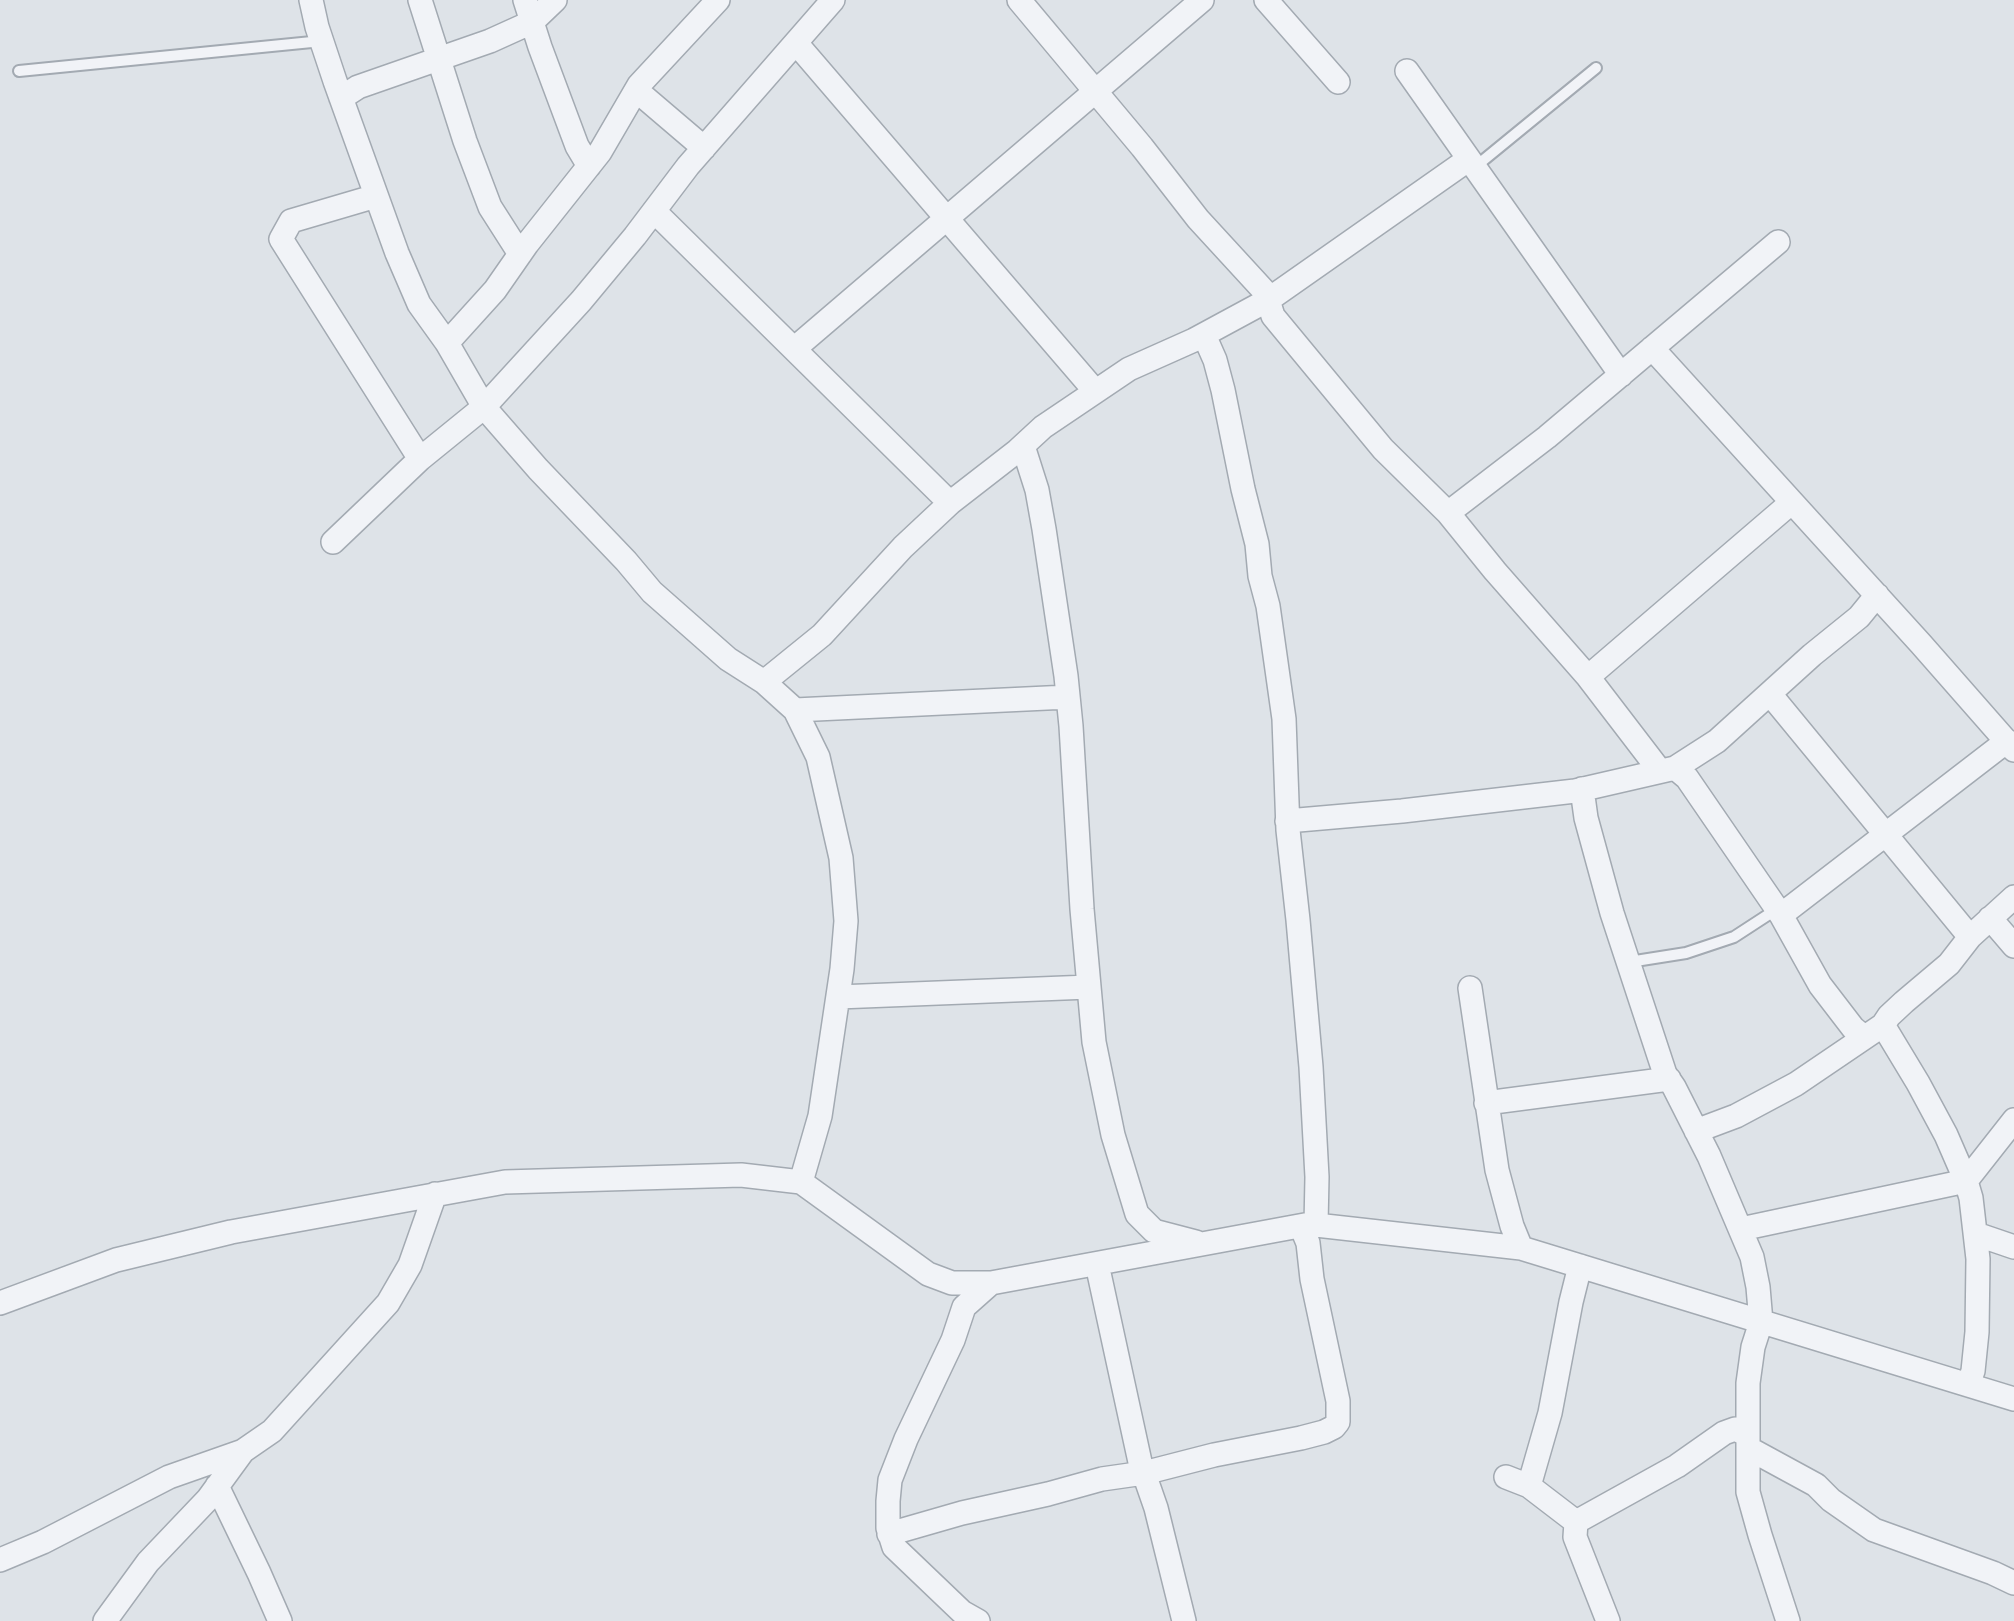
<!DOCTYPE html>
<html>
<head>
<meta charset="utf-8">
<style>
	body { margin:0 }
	canvas { display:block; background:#dee3e8 }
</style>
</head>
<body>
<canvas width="2014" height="1621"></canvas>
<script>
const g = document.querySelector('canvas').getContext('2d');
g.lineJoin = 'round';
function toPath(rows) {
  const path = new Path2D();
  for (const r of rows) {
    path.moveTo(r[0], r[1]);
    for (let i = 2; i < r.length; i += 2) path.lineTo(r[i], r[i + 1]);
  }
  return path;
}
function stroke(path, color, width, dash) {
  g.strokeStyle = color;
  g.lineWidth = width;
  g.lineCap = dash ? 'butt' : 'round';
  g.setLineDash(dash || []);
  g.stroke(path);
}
const service = toPath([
	[19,71,322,41],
	[1475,167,1596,68],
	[1629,962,1686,953,1734,937,1777,909]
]);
const minor = toPath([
	[311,0,317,27,335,81,397,253,419,304,447,343,484,407,538,469,626,561,652,592,728,659,764,682,795,710,818,757,841,858,846,921,842,969,820,1116,801,1182],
	[420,0,465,141,490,207,520,254],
	[525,0,540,47,577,146,589,166],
	[1019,0,1142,147,1198,219,1266,293,1273,316,1383,449,1448,513,1495,571,1588,677,1660,771],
	[1266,0,1338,82],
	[796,43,1095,391],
	[1407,71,1621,375],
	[636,90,704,148],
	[341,98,358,87,490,41,532,22,555,0],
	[376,196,291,221,281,239,420,459],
	[654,211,950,503],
	[1204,335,1215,360,1223,390,1243,489,1257,544,1260,576,1268,606,1284,719,1288,830,1298,920,1311,1067,1317,1177,1316,1225],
	[447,343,495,290,527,244,600,152,639,85,718,0],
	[1652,348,1921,644,2014,750],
	[794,349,1202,0],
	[1023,446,1037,490,1044,529,1066,676,1071,726,1082,909,1094,1042,1113,1135,1137,1214,1154,1231,1196,1242],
	[1448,513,1547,437,1778,242],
	[333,542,420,459,484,407,581,301,635,236,688,166,833,0],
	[1588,677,1792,502],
	[764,682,822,635,903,547,950,503,1017,451,1043,427,1129,369,1194,340,1268,300,1469,159],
	[1770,694,1970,937],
	[795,710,1068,697],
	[1675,768,1717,741,1812,655,1859,617,1877,595],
	[1582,789,1586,818,1612,913,1665,1074,1674,1087,1709,1156,1752,1257,1758,1287,1761,1322,1753,1347,1748,1383,1748,1492,1760,1535,1788,1621],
	[1287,821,1402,811,1575,791,1675,768,1687,778,1781,915,1820,985,1853,1028,1864,1037],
	[1781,915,2007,741],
	[1990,918,2014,946],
	[1470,988,1497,1170,1512,1226,1521,1248],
	[838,997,1089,987],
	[1883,1025,1918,1083,1946,1135,1966,1181,1971,1198,1978,1259,1977,1332,1973,1371,1968,1385],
	[1486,1103,1669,1079],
	[1696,1131,1736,1116,1796,1084,1883,1025,1889,1016,1904,1002,1949,964,1970,937,2014,897],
	[1741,1229,1966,1181,2014,1120],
	[1976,1234,2014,1247],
	[1097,1264,1140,1462,1156,1508,1184,1621],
	[0,1303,116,1260,231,1232,505,1182,741,1175,801,1182,928,1274,952,1283,991,1283,1310,1224,1316,1225,1521,1248,2014,1399],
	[1748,1448,1816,1485,1831,1500,1874,1530,1993,1573,2014,1583],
	[1506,1477,1529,1486,1576,1522],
	[217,1486,259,1573,280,1621],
	[1529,1486,1550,1413,1571,1302,1580,1266],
	[889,1534,962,1513,1048,1494,1102,1479,1144,1473,1214,1455,1301,1438,1324,1432,1334,1427,1338,1422,1338,1401,1312,1279,1308,1243,1301,1226],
	[0,1560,43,1542,169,1477,243,1451,272,1431,388,1303,410,1265,435,1194],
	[105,1621,148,1562,208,1499,243,1451],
	[978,1621,962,1612,894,1547,888,1528,888,1501,890,1480,906,1439,953,1340,964,1307,991,1283],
	[1608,1621,1575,1537,1576,1522,1677,1466,1724,1433,1735,1429,1748,1435]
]);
stroke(service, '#a3aab2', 14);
stroke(minor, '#a3aab2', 26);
stroke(service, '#f1f3f7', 10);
stroke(minor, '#f1f3f7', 23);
</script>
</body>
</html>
